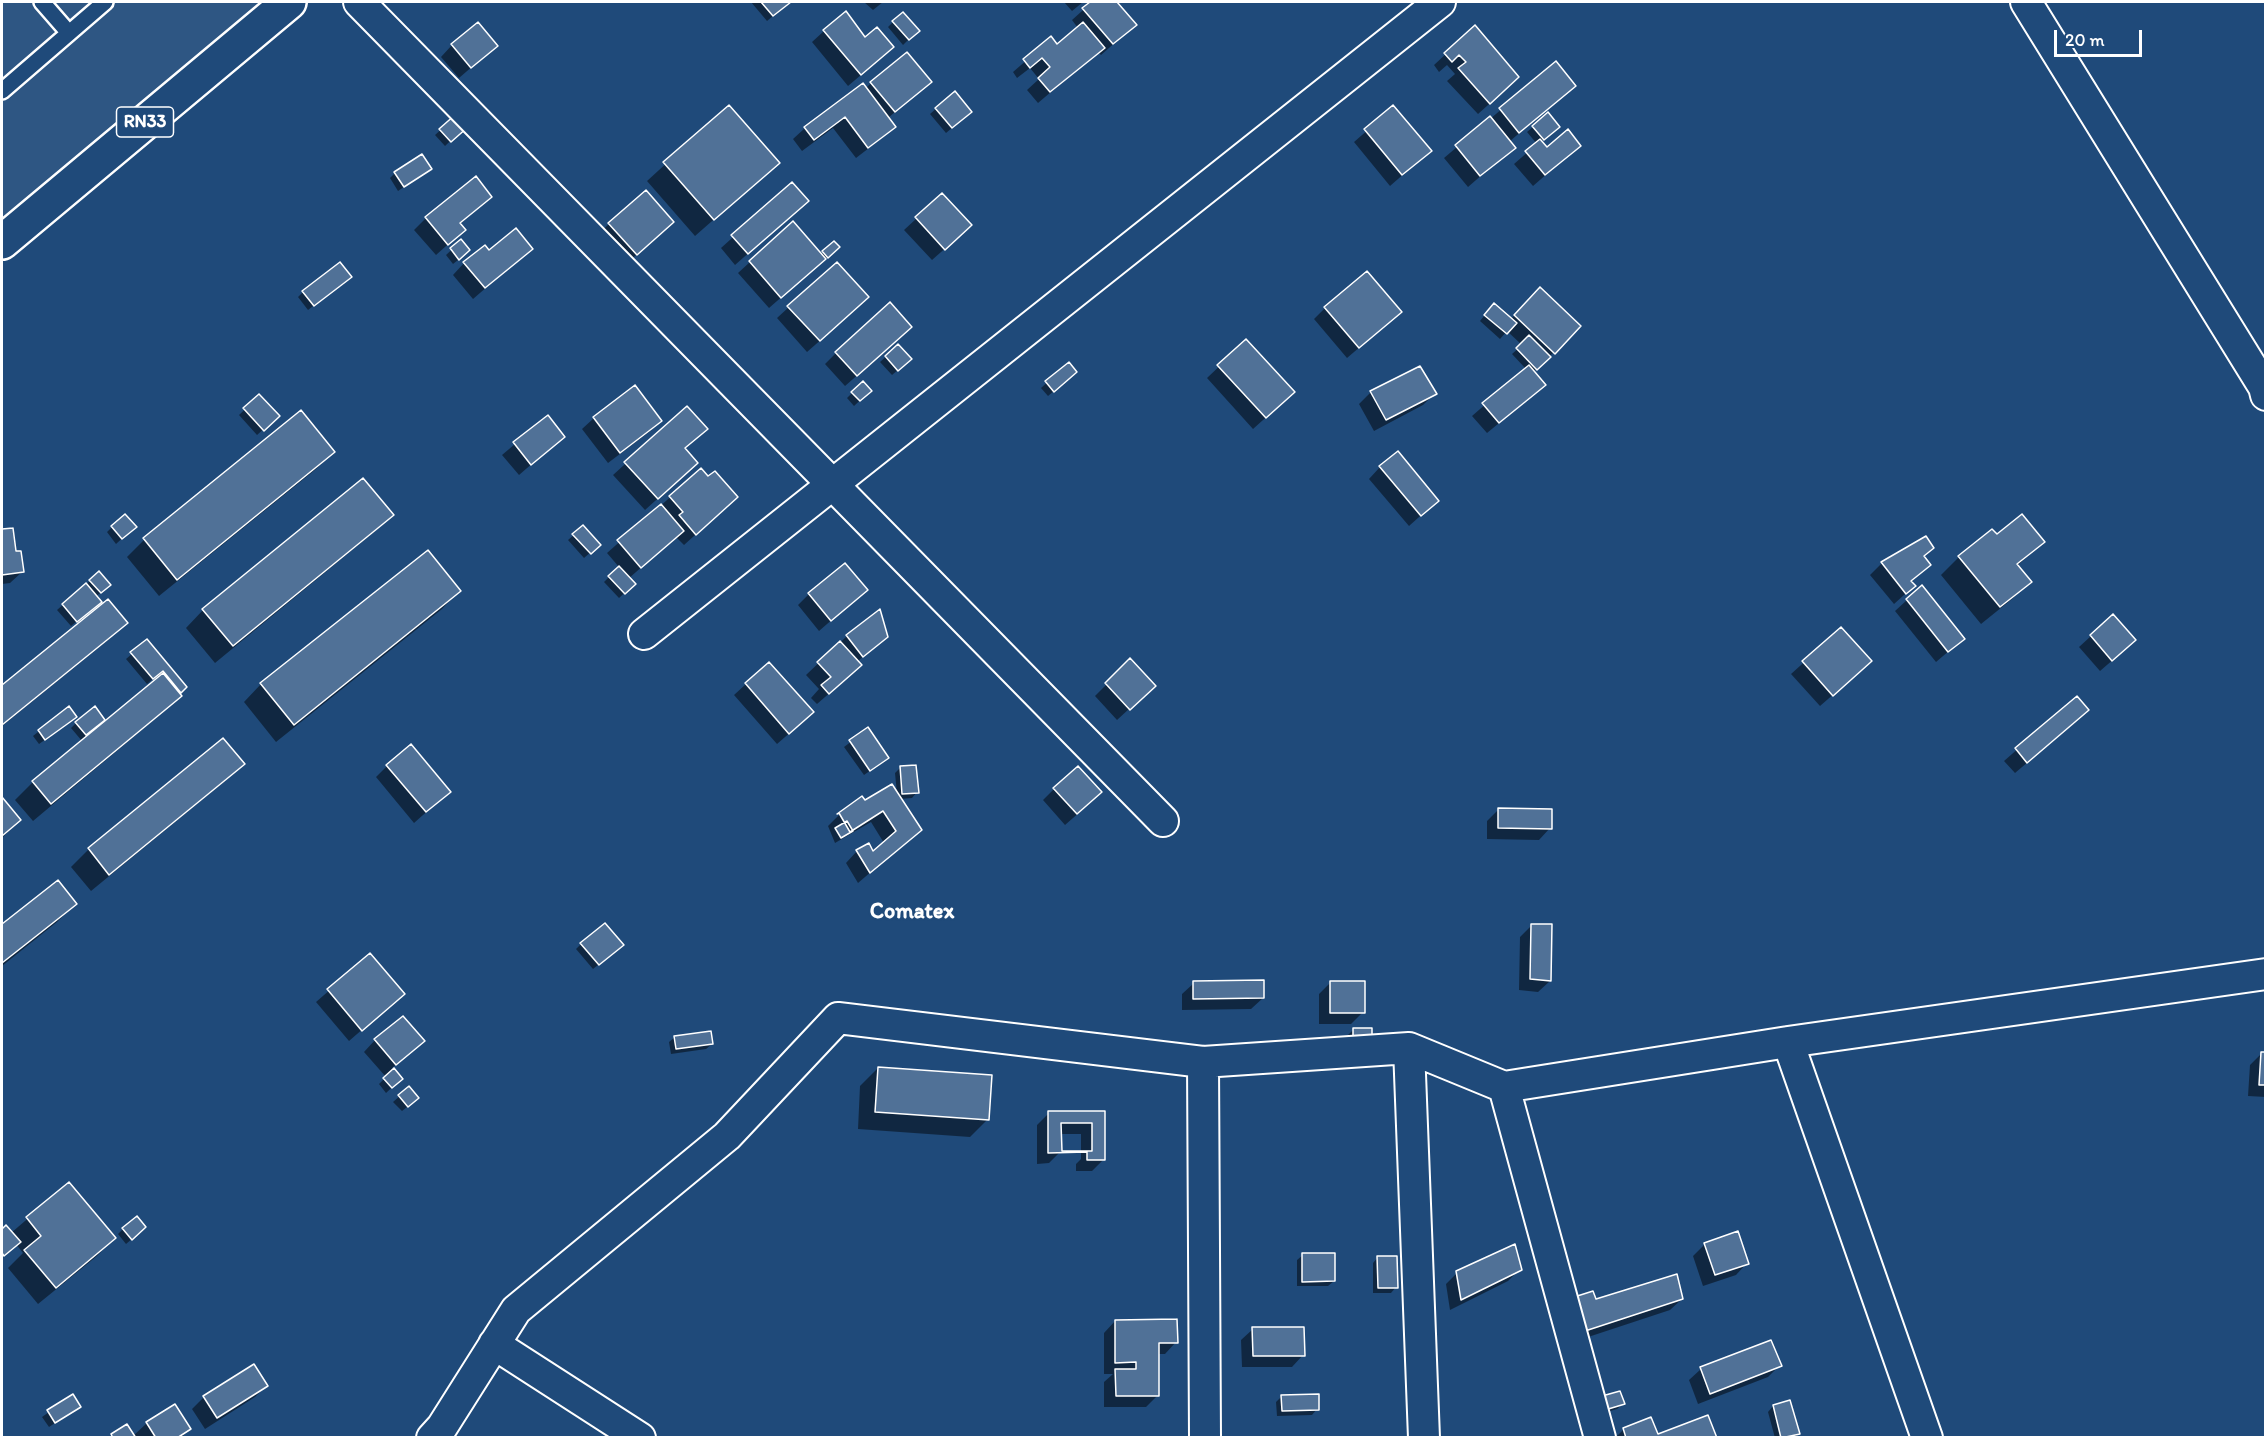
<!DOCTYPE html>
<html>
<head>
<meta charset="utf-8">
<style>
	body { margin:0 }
	#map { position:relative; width:2267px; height:1439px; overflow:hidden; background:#1f4a7a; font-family:Itim,sans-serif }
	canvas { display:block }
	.frame { position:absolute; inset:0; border:3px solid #fff; pointer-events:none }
	.scale { position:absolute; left:2054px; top:30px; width:88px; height:27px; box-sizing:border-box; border:3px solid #fff; border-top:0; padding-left:8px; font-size:18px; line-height:21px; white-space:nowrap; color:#fff; -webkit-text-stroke:4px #1f4a7a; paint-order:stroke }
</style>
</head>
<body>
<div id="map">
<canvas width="2267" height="1439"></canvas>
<div class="frame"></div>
<div class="scale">20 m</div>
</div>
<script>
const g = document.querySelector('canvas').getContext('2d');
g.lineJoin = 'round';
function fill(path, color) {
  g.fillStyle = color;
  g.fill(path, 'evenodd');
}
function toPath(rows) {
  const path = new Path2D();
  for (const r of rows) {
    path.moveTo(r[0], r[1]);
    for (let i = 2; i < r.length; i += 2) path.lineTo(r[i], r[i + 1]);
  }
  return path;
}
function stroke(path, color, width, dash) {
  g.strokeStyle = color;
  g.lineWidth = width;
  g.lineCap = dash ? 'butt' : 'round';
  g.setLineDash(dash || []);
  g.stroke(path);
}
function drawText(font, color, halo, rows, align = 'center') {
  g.font = font + ' Itim,sans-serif';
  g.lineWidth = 4.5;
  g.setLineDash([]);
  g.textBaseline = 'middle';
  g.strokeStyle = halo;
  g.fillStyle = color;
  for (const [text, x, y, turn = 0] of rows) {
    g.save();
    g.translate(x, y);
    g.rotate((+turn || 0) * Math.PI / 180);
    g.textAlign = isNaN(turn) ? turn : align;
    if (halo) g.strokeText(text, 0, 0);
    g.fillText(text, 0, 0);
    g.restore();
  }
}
fill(toPath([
	[2,2,271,2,2,224]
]), '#2e5683');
fill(toPath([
	[751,2,790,2,767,21],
	[864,2,883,2,873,10],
	[1064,2,1083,2,1072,11],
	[1092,2,1115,2,1135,25,1101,55,1098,52,1038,103,1027,90,1039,79,1030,68,1017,78,1013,72,1051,39,1057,46,1078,28,1072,20],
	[893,22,912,36,903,45,888,27],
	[1475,27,1506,89,1478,114,1447,81,1455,74,1447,65,1439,72,1434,65],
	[824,31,881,58,848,86,812,42],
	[452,45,496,46,459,78,441,57],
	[1555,64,1574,86,1509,142,1514,147,1468,187,1444,158],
	[930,82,888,118,894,127,882,138,856,158,833,128,802,151,793,139,805,128,865,89,871,83],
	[954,93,965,117,946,133,930,114],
	[728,107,778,163,695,236,647,181],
	[1393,108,1430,151,1390,186,1354,142],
	[1548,114,1553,132,1540,142,1546,149,1579,146,1533,186,1514,164,1537,144,1527,132],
	[456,116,466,126,445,146,435,135],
	[430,169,398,191,390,178,395,173],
	[792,184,795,212,735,265,721,248],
	[942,195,958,237,932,260,904,230],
	[490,197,459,225,464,230,436,255,414,230,426,218],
	[672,222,624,266,597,235,609,224],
	[461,241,463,256,453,264,446,255],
	[834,243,832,253,769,308,738,273,750,262,821,255],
	[531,249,473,299,453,275,464,263,489,252],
	[344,282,308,310,298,297,303,292],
	[1529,301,1554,352,1533,372,1532,396,1487,433,1472,416,1526,369,1512,354,1522,345,1507,331,1500,339,1480,321,1489,310,1511,319],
	[789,307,856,309,807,352,777,318],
	[1325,308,1388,323,1347,358,1314,319],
	[899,339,845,386,825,364,836,353],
	[1246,341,1282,403,1253,429,1207,378],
	[898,346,905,364,892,375,880,362],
	[1068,364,1070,377,1048,396,1041,388],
	[1420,368,1435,393,1423,405,1374,431,1359,404,1371,392],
	[634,387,661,421,649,432,608,463,582,429,594,418],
	[870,391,854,406,847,398,852,393],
	[259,396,278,416,257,435,239,415],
	[687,408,694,440,684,449,685,474,645,510,613,475],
	[547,417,563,437,519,475,502,455],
	[333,452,316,469,159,596,127,557,144,540],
	[1380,467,1437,501,1409,526,1369,479],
	[701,470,725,508,684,545,676,537,628,579,634,584,619,598,604,582,619,567,607,553],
	[392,515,374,532,215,663,186,628,203,610],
	[112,527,129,532,116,544,107,532],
	[583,527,599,545,584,558,568,540],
	[2,530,12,530,15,552,22,572,10,583,2,584],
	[1992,531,1996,536,2043,542,2017,566,2030,581,2012,599,1981,624,1941,575,1959,557],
	[1926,538,1932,548,1923,557,1929,565,1911,582,1914,586,1894,604,1870,575,1882,563],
	[90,581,104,590,95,597,94,607,71,626,57,610],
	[866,590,819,631,798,605,809,594],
	[459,591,442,609,276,742,244,702,261,684],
	[1907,600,1963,639,1936,662,1895,611],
	[108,601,126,623,108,640,2,726,2,686],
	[2113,616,2122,652,2100,671,2079,647],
	[1841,629,1858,673,1820,706,1791,674],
	[847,636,886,636,857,662,848,677,817,704,811,698,819,689,806,675],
	[147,641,185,687,178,694,180,695,162,713,33,821,15,800,33,782,82,741,71,728,76,723,96,730,158,678,158,674,147,684,126,659],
	[1130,661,1142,697,1117,720,1095,696],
	[746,684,800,724,777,744,734,695],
	[2076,698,2075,722,2015,773,2004,761],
	[68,708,70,722,39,744,33,736],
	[868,729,888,758,864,775,844,747],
	[223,740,243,764,225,781,91,891,71,867,89,849],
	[387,766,449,792,414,823,376,777],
	[901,767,917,792,912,798,900,799,920,830,858,883,846,863,857,851,872,853,884,843,871,822,835,843,828,826,840,814,865,802,897,794,895,773],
	[1054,789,1089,804,1065,825,1043,800],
	[2,799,19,820,2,838],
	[1499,809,1550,828,1539,840,1487,839,1487,821],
	[57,882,75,904,57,922,2,966,2,926],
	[1531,926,1550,981,1538,992,1519,990,1520,937],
	[581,944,616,950,593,969,576,949],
	[370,955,403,994,349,1041,316,1002],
	[1194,983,1263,998,1251,1009,1182,1010,1182,994],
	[1330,983,1363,1012,1351,1024,1319,1024,1319,994],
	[1371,1029,1348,1052,1348,1035,1353,1030],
	[675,1037,712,1044,706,1049,671,1054,669,1042],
	[375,1040,423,1041,392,1068,401,1079,386,1093,379,1084,386,1077,364,1052],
	[2262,1053,2266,1054,2266,1097,2248,1096,2250,1065],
	[878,1068,988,1119,970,1137,858,1129,860,1086],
	[409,1088,412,1103,402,1111,393,1102],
	[1103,1112,1103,1160,1092,1171,1076,1171,1076,1164,1081,1159,1081,1134,1060,1134,1060,1152,1049,1163,1037,1164,1037,1125,1049,1113],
	[68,1184,114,1238,97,1256,38,1304,8,1268,23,1253,16,1244,2,1257,2,1231,6,1227,11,1233],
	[123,1229,139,1233,126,1244,118,1234],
	[1705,1244,1747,1263,1736,1275,1703,1286,1693,1256],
	[1303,1255,1334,1281,1328,1286,1297,1286,1297,1260],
	[1378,1257,1396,1287,1391,1293,1373,1293,1373,1263],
	[1520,1269,1508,1281,1450,1310,1446,1284,1457,1273],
	[1682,1299,1670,1310,1570,1343,1595,1301],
	[1115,1321,1176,1342,1165,1354,1157,1354,1158,1395,1146,1407,1104,1407,1104,1382,1113,1374,1104,1374,1104,1333],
	[1253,1329,1303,1355,1292,1367,1242,1367,1241,1340],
	[1780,1365,1768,1377,1698,1404,1689,1380,1701,1369],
	[254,1366,266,1386,255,1397,205,1429,192,1409,204,1397],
	[72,1396,79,1407,49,1427,42,1417],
	[1282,1396,1317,1409,1312,1415,1277,1416,1276,1402],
	[1597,1402,1623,1404,1617,1409,1600,1414],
	[1789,1402,1798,1434,1795,1438,1775,1438,1768,1412,1773,1406],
	[147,1423,189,1429,181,1438,110,1438,112,1436,133,1436],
	[1624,1429,1657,1436,1715,1438,1615,1438]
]), '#0007');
const building = toPath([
	[761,2,791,2,773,16,761,2],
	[1090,2,1117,2,1137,25,1113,44,1082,8,1090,2],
	[846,11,865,37,877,27,894,47,861,75,823,30,846,11],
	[903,12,920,31,909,40,892,21,903,12],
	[478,22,498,46,471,68,451,44,478,22],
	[1083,22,1105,48,1050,92,1038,78,1050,67,1042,58,1030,68,1023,59,1051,36,1057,44,1083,22],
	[1475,25,1519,77,1490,104,1458,68,1466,62,1459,55,1452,62,1444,53,1475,25],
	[907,52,932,82,895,112,870,82,907,52],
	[1556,61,1576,86,1519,133,1499,108,1556,61],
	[863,83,896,127,868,148,845,117,814,140,804,127,863,83],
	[955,91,972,112,952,128,935,108,955,91],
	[729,105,780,163,714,220,663,162,729,105],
	[1393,105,1432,151,1402,175,1364,129,1393,105],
	[1548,112,1560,127,1544,140,1532,126,1548,112],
	[456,114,468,127,451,142,439,129,456,114],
	[1490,116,1516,148,1480,176,1455,145,1490,116],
	[1568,129,1581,146,1545,175,1525,151,1540,139,1547,147,1568,129],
	[422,154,432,169,404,187,394,172,422,154],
	[476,176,492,197,460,223,466,230,448,245,425,217,476,176],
	[792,182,809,201,748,254,731,235,792,182],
	[646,190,674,222,637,255,608,223,646,190],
	[942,193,972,225,945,250,915,217,942,193],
	[793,221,826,259,781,298,749,261,793,221],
	[516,228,533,249,485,288,463,262,485,245,489,250,516,228],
	[461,239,470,250,459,260,450,248,461,239],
	[834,241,840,247,828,258,822,251,834,241],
	[340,262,352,277,314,306,302,291,340,262],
	[837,262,869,297,820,341,787,306,837,262],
	[1367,271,1402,312,1359,348,1324,307,1367,271],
	[1540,287,1581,326,1555,354,1514,315,1540,287],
	[890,302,912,327,857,376,835,352,890,302],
	[1494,303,1517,323,1507,334,1484,315,1494,303],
	[1529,335,1551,357,1537,370,1516,348,1529,335],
	[1246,339,1295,392,1266,418,1217,365,1246,339],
	[898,344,912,359,898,371,885,356,898,344],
	[1069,362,1077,372,1054,392,1045,381,1069,362],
	[1529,365,1546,385,1499,423,1482,403,1529,365],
	[1420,366,1437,394,1386,420,1370,391,1420,366],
	[863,381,872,391,860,401,851,392,863,381],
	[635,385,662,421,620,453,593,417,635,385],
	[259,394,280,416,264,431,243,408,259,394],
	[687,406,708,429,685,448,698,463,658,499,624,462,687,406],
	[301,410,335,452,177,580,143,538,301,410],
	[548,415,565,437,531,465,513,442,548,415],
	[1398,451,1439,501,1421,516,1379,466,1398,451],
	[701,468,708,476,715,471,738,497,696,535,679,515,683,512,669,496,701,468],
	[363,478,394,515,233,646,202,609,363,478],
	[661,504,684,531,641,568,617,540,661,504],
	[125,514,137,527,122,539,111,526,125,514],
	[2022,514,2045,542,2017,564,2032,582,2000,607,1958,556,1992,529,1997,534,2022,514],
	[583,525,601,545,591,554,572,534,583,525],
	[13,528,16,551,21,551,24,572,2,575,2,529,13,528],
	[1926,536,1934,548,1924,556,1931,565,1911,581,1916,586,1906,594,1881,562,1926,536],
	[428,550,461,591,294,725,260,683,428,550],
	[845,563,868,590,831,621,808,593,845,563],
	[619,566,636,584,625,594,608,576,619,566],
	[99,571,111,585,101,593,89,580,99,571],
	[86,583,102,602,77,622,62,604,86,583],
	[1922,585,1965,639,1948,652,1906,599,1922,585],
	[108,599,128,623,2,725,2,685,108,599],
	[880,609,888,637,863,657,846,635,880,609],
	[2113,614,2136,640,2112,661,2090,635,2113,614],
	[1841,627,1872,661,1833,696,1802,661,1841,627],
	[147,639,187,687,181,693,163,671,153,679,130,652,147,639],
	[840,641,862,665,829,694,821,685,831,677,817,662,840,641],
	[1130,658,1156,686,1130,710,1105,683,1130,658],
	[769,662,814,712,789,734,745,683,769,662],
	[163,673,182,696,51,804,32,781,163,673],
	[2077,696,2089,710,2027,763,2015,748,2077,696],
	[69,706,77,717,45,740,38,730,69,706],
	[95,706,105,720,86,735,75,722,95,706],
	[868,727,889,758,870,771,849,740,868,727],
	[223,738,245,764,109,875,88,848,223,738],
	[411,744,451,792,426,812,386,765,411,744],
	[916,765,919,793,902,794,900,766,916,765],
	[1078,766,1102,792,1077,814,1053,788,1078,766],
	[892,784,922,830,870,873,856,850,869,843,873,851,896,831,883,811,850,832,839,813,837,814,862,796,865,800,892,784],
	[2,797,21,820,2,836,2,797],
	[1498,808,1552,809,1552,829,1498,828,1498,808],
	[847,821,853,831,841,838,835,828,847,821],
	[58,880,77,904,2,963,2,924,58,880],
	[605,923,624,945,599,965,580,943,605,923],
	[1531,924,1552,924,1551,981,1530,979,1531,924],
	[370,953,405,994,362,1031,327,989,370,953],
	[1264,980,1264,998,1193,999,1193,981,1264,980],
	[1330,981,1365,981,1365,1013,1330,1013,1330,981],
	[403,1016,425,1041,396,1065,374,1039,403,1016],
	[1353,1028,1372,1028,1372,1047,1353,1047,1353,1028],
	[711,1031,713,1044,676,1049,674,1036,711,1031],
	[2261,1052,2266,1052,2266,1085,2259,1085,2261,1052],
	[878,1067,992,1075,989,1120,875,1112,878,1067],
	[394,1068,403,1079,392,1088,383,1078,394,1068],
	[409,1086,419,1098,408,1107,398,1095,409,1086],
	[1048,1111,1105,1111,1105,1160,1087,1160,1087,1152,1048,1153,1048,1111],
	[1061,1123,1092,1123,1092,1151,1062,1151,1061,1123],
	[69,1182,116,1238,56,1288,24,1250,41,1236,26,1217,69,1182],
	[137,1216,146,1227,132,1240,122,1228,137,1216],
	[6,1225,21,1242,4,1256,2,1253,2,1229,6,1225],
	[1738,1231,1749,1264,1715,1275,1704,1243,1738,1231],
	[1515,1244,1522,1270,1461,1300,1456,1271,1515,1244],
	[1302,1253,1335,1253,1335,1281,1302,1282,1302,1253],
	[1377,1256,1397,1256,1398,1288,1378,1288,1377,1256],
	[1677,1274,1683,1299,1582,1332,1571,1298,1593,1291,1596,1299,1677,1274],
	[1177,1319,1178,1343,1159,1343,1159,1396,1116,1396,1115,1369,1136,1369,1136,1362,1115,1363,1115,1320,1177,1319],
	[1252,1327,1304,1327,1305,1356,1253,1356,1252,1327],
	[1771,1340,1782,1366,1710,1394,1700,1367,1771,1340],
	[254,1364,268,1386,217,1418,203,1396,254,1364],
	[1620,1391,1625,1404,1605,1410,1602,1396,1620,1391],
	[73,1394,81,1407,55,1423,47,1410,73,1394],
	[1319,1394,1319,1410,1282,1411,1281,1395,1319,1394],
	[1790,1400,1800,1434,1781,1438,1773,1405,1790,1400],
	[175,1404,191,1429,177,1438,156,1438,146,1422,175,1404],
	[1708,1415,1717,1438,1626,1438,1623,1428,1651,1417,1658,1434,1708,1415],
	[127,1424,136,1438,113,1438,111,1434,127,1424]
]);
fill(building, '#507197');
stroke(building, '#fff', 1.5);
const lane = toPath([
	[42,2,69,33],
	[2,91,105,2]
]);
const street = toPath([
	[359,2,1163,821],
	[2026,2,2264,387,2266,395],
	[644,634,1440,2],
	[1788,1042,1927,1438],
	[1409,1048,1424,1438],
	[1203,1062,1205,1438],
	[1504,1087,1600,1438],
	[494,1344,640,1438],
	[432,1438,442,1427,516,1310,727,1136,838,1018,1203,1062,1409,1048,1504,1087,1788,1042,2266,974]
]);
const primary = toPath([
	[2,242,289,2]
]);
stroke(lane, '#fff', 20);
stroke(street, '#fff', 34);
stroke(primary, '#fff', 38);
stroke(lane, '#1f4a7a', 15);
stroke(street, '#1f4a7a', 30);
stroke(primary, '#1f4a7a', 33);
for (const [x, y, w] of [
	[145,122,57]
]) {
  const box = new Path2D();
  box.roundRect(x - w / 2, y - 15, w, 30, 4.5);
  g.fillStyle = '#1f4a7a';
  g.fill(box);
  stroke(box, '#fff', 1.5);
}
drawText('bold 18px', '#fff', null, [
	["RN33",145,122]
]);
drawText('bold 22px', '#fff', '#1f4a7a', [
	["Comatex",912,912]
]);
</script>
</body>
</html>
